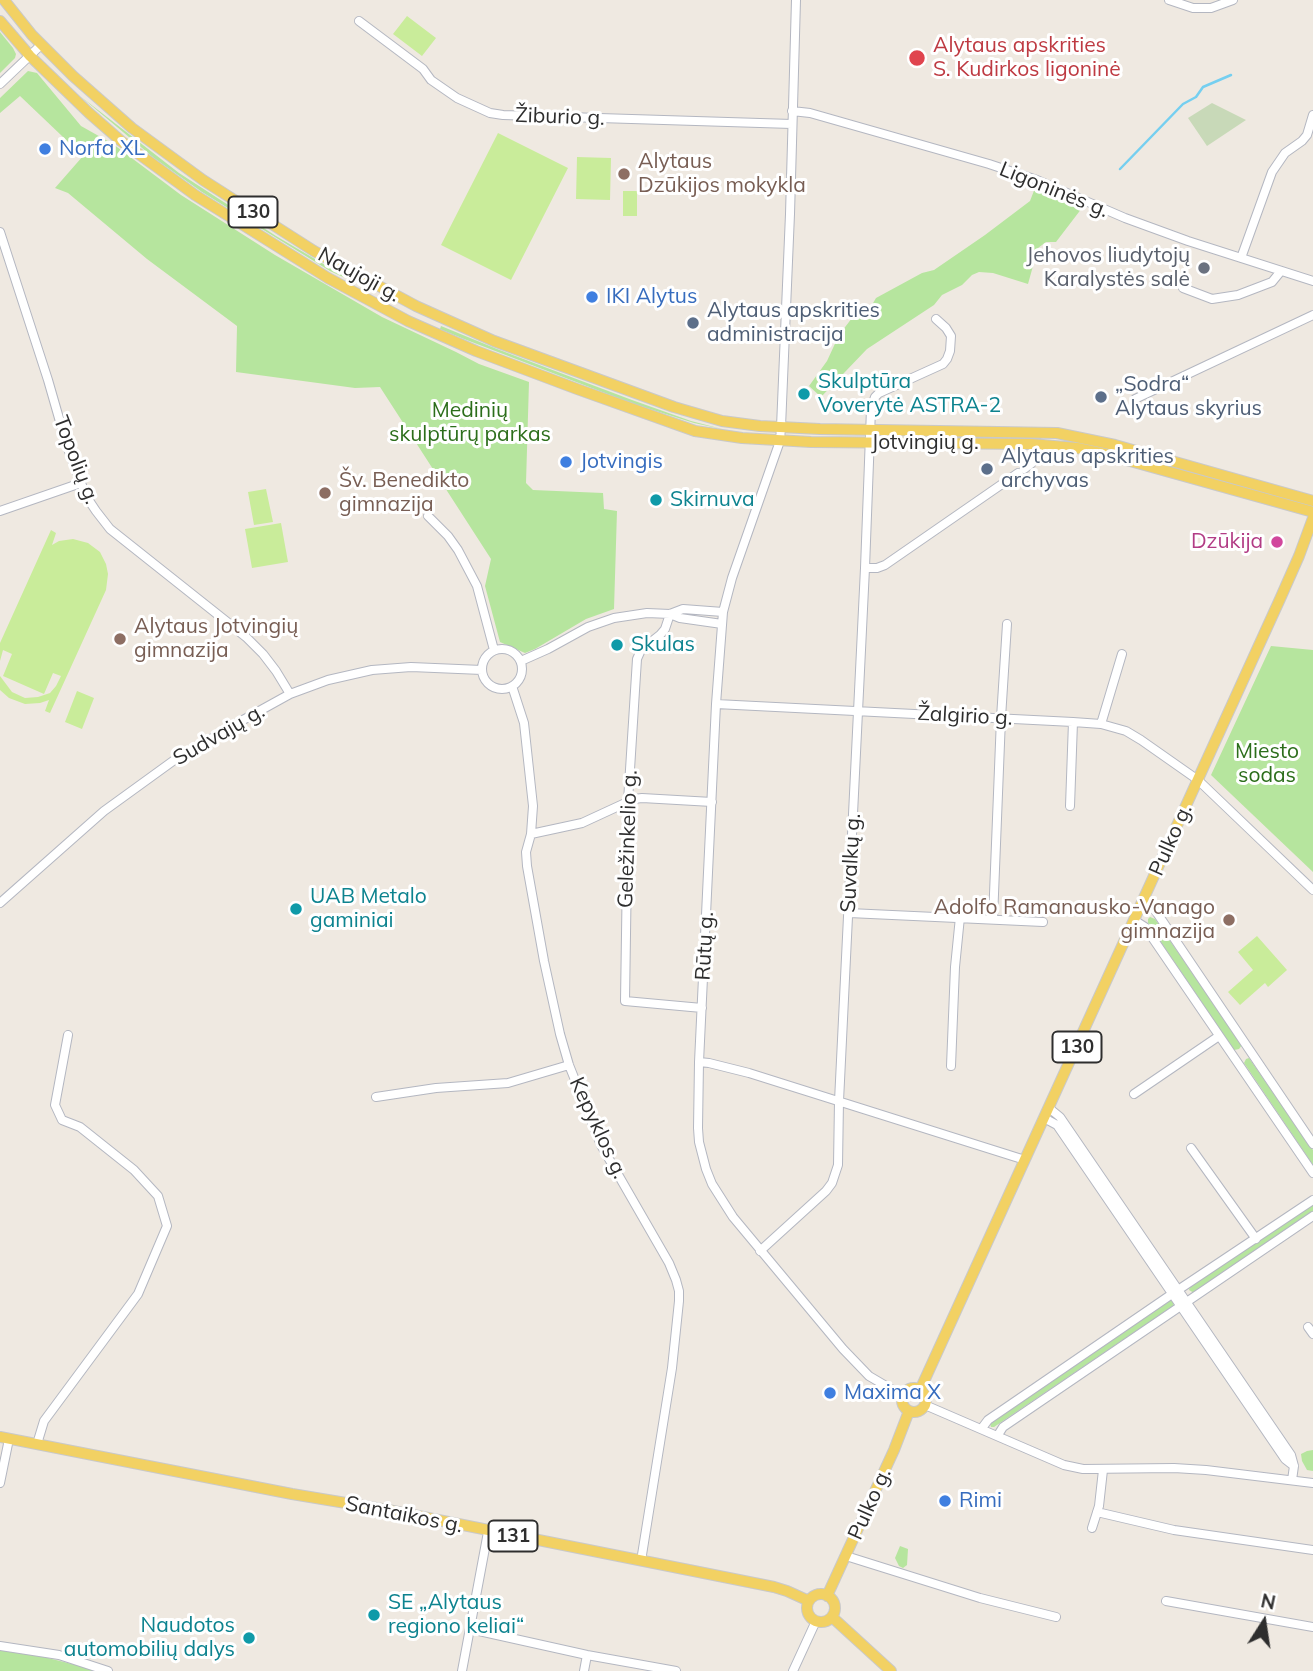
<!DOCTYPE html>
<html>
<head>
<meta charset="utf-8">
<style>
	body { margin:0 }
	#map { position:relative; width:1313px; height:1671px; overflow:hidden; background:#efe9e1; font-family:Mulish,sans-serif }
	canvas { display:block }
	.north { position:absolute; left:1229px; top:1587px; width:70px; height:70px; -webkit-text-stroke:5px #fff; paint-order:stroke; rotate:12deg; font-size:19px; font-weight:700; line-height:28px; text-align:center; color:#2e2e2e }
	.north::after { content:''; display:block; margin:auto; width:24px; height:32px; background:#2e2e2e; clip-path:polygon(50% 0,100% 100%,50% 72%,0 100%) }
</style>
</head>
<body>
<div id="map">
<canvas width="1313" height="1671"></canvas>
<div class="north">N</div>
</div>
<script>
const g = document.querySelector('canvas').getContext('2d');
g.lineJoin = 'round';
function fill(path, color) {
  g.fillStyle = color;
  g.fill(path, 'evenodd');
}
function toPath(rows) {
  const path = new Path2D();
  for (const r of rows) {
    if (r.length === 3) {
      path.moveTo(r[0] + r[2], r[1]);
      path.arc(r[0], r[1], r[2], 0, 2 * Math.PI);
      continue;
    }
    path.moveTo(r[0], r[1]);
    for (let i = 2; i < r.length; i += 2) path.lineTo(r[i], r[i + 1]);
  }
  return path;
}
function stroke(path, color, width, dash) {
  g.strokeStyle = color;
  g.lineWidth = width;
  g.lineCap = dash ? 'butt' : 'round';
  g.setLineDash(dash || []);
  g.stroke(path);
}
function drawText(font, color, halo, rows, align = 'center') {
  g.font = font + ' Mulish,sans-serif';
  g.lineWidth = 6;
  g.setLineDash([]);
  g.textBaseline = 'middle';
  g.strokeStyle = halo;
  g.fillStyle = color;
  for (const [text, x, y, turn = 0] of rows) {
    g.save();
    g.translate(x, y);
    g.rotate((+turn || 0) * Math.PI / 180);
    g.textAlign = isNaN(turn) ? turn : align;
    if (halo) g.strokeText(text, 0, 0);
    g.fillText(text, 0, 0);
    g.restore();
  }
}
fill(toPath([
	[0,32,13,48,16,54,15,58,0,73],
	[28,71,37,73,81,126,113,144,181,195,275,255,382,317,456,352,479,364,529,382,526,483,533,490,603,493,604,509,617,511,614,609,586,619,535,649,525,653,500,642,485,586,491,559,380,387,355,388,236,372,237,326,147,259,68,193,55,188,83,156,20,96,0,113,0,98],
	[80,96,179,173,276,236,354,282,330,271,202,192,154,158],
	[1035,188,1082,208,1056,242,1046,242,1038,248,1028,284,993,273,979,272,972,275,962,285,942,295,934,305,867,349,821,397,809,386,827,361,839,335,852,318,865,317,876,298,922,273,934,270,985,235,1030,201],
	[441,326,497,349,632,400,691,421,722,429,694,423,631,403,464,339,440,329],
	[1271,646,1313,650,1313,872,1211,775],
	[1150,917,1155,919,1242,1045,1239,1049,1234,1050,1148,923,1148,919],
	[1249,1058,1313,1150,1313,1165,1244,1063,1246,1059],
	[1313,1203,1313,1212,1194,1293,1189,1290,1190,1286],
	[1171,1299,1174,1303,1173,1306,994,1427,991,1427,990,1424],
	[1313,1450,1313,1471,1307,1470,1302,1461,1301,1454,1307,1451],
	[900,1546,908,1549,907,1565,903,1568,899,1566,895,1558],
	[0,1649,36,1655,76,1665,95,1671,0,1671]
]), '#b6e59e');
fill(toPath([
	[1212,103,1246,120,1207,146,1188,118]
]), '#c8d9b8');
fill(toPath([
	[407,16,436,38,422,56,393,34],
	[498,133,568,168,511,280,441,245],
	[577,157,611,158,610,200,576,199],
	[623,191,637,191,637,216,623,216],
	[266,489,273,522,254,525,248,492],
	[281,523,288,562,252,568,245,529],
	[51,530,56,533,52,545,59,541,73,539,88,543,100,552,106,564,108,574,106,590,50,713,45,711,49,700,40,703,25,704,9,698,0,690,0,676,12,692,25,698,38,697,50,693,56,686,61,676,53,673,44,694,3,676,12,654,3,650,0,661,0,643],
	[77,691,94,698,82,729,65,722],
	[1257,936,1287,970,1268,987,1265,983,1240,1005,1228,992,1253,970,1238,952]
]), '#c9ec9a');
stroke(toPath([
	[1120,169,1183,104,1196,97,1203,87,1231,75]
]), '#75cff0', 2.5);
const minor = toPath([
	[796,0,790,214,781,427,780,441,774,458,732,578,723,612,716,704,699,1062,698,1128,699,1142,706,1169,712,1184,733,1217,843,1349,869,1376,903,1396],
	[1169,0,1193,8,1211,8,1233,0],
	[359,21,423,69,431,80,457,98,490,113,503,115,792,124],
	[0,84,41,45],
	[792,111,810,113,989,164,1037,180,1125,218,1188,241,1313,281],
	[0,232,48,380,67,446,86,496,96,511,110,529,246,637,263,654,276,671,290,694],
	[1241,258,1272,172,1285,153,1302,141,1307,135,1313,115],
	[1183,288,1212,299,1238,295,1272,282,1281,271],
	[1135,399,1313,315],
	[1024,469,1032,463],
	[0,511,81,483],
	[428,516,448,536,458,550,477,586,494,650],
	[865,568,877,568,885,565,1018,473],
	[670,614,665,629,660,635,641,650,637,659,628,801,625,1001,702,1008],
	[670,614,680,618,722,624],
	[502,669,20],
	[521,661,548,649,588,627,614,618,647,613,670,614,683,609,723,612],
	[512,686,524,723,533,806,531,834,526,852,527,866,544,961,560,1034,569,1065,601,1145,669,1263,676,1280,679,1291,679,1301,672,1368,641,1561],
	[716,704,1073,722,1101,724,1126,731,1141,740,1198,780,1313,890],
	[1101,724,1122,654],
	[1070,806,1073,722],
	[531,834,582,823,634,799,642,798,712,802],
	[1142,902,1155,910,1313,1144],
	[0,903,104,811,173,761,243,720,290,694,328,680,372,670,411,667,482,670],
	[849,913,1043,922],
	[993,919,1001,718,1007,624],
	[1134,920,1145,927,1313,1173],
	[699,1062,709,1063,749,1073,1025,1160],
	[951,1066,955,967,960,917],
	[1134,1094,1219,1036],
	[376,1097,436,1088,508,1083,569,1065],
	[1049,1108,1060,1117,1291,1455,1294,1466,1292,1480],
	[1044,1118,1057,1125,1285,1459,1294,1466],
	[1191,1148,1256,1239],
	[760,1251,826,1191,832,1183,838,1165,839,1101,865,568,871,409,875,397,879,393,943,364,947,359,950,351,951,336,946,328,936,319],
	[1308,1327,1313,1334],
	[925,1405,1064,1465,1083,1469,1174,1468,1206,1470,1313,1483],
	[982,1428,988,1420,1172,1294,1313,1200],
	[998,1435,1003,1427,1313,1216],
	[37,1444,44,1421,138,1294,167,1226,158,1196,134,1170,80,1127,62,1120,55,1105,68,1035],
	[0,1483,9,1439],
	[1097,1512,1174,1530,1313,1550],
	[1092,1528,1099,1506,1103,1470],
	[846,1556,980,1598,1056,1617],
	[1166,1601,1313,1627],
	[470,1629,587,1655,676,1671],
	[0,1646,59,1655,108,1671],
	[462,1671,488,1532],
	[584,1671,587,1655],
	[793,1671,816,1621]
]);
const major = toPath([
	[4,0,32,35,73,76,132,128,203,180,314,251,416,306,494,341,674,407,722,421,760,426,820,429,1057,433,1115,445,1313,501],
	[0,21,30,56,89,113,121,141,195,195,328,278,408,321,476,351,577,389,695,431,742,438,811,442,1031,444,1077,448,1105,454,1313,512],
	[914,1400,12],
	[920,1390,1280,599,1299,556,1313,518],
	[0,1437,292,1494,388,1510,774,1587,787,1591,809,1601],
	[821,1608,14],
	[827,1596,894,1450,909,1411],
	[832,1617,891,1671]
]);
stroke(minor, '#b4b7c1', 10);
stroke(major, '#c9c9c9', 12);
stroke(minor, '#fff', 8);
stroke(major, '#f2d163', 10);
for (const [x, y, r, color] of [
	[917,58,9,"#e0444e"],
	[45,149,7,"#3f7fe0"],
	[624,174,7,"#8d6e63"],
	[1204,268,7,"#6b7280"],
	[592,297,7,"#3f7fe0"],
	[693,323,7,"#5c6f8a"],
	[804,394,7,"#0f9aa8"],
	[1101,397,7,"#5c6f8a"],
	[566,462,7,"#3f7fe0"],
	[987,469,7,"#5c6f8a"],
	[325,493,7,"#8d6e63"],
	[656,500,7,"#0f9aa8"],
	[1277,542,7,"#d1479c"],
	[120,639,7,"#8d6e63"],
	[617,645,7,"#0f9aa8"],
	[296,909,7,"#0f9aa8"],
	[1229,920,7,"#8d6e63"],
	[830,1393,7,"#3f7fe0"],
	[945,1501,7,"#3f7fe0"],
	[374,1615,7,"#0f9aa8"],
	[249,1638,7,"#0f9aa8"]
]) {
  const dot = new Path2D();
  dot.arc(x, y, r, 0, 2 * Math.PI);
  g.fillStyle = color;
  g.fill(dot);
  stroke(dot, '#fff', 2.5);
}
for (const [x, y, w] of [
	[253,212,49],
	[1077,1047,49],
	[513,1536,49]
]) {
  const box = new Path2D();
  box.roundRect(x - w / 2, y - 15.5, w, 31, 5);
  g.fillStyle = '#fff';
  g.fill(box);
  stroke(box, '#2e2e2e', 2);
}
drawText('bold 19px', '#2e2e2e', null, [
	["130",253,212],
	["130",1077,1047],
	["131",513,1536]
]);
drawText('21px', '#be3a42', '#fff', [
	["Alytaus apskrities",933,46],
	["S. Kudirkos ligoninė",933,70]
], 'left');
drawText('21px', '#2e2e2e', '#fff', [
	["Žiburio g.",560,117,2],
	["Ligoninės g.",1054,190,22],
	["Naujoji g.",359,275,29],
	["Jotvingių g.",925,443],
	["Topolių g.",76,460,69],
	["Žalgirio g.",965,716,3],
	["Sudvajų g.",219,735,-30],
	["Geležinkelio g.",628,839,-88],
	["Pulko g.",1171,840,-66],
	["Suvalkų g.",851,863,-87],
	["Rūtų g.",705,946,-87],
	["Kepyklos g.",598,1128,65],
	["Pulko g.",870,1504,-66],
	["Santaikos g.",404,1515,11]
]);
drawText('21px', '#366cbe', '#fff', [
	["Norfa XL",59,149],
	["IKI Alytus",606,297],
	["Jotvingis",580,462],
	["Maxima X",844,1393],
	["Rimi",959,1501]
], 'left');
drawText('21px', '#785e54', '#fff', [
	["Alytaus",638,162],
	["Dzūkijos mokykla",638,186],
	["Šv. Benedikto",339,481],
	["gimnazija",339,505],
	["Alytaus Jotvingių",134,627],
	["gimnazija",134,651],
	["Adolfo Ramanausko-Vanago",1215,908,"right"],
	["gimnazija",1215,932,"right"]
], 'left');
drawText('21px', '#5b616d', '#fff', [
	["Jehovos liudytojų",1190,256],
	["Karalystės salė",1190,280]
], 'right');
drawText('21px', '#4e5e75', '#fff', [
	["Alytaus apskrities",707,311],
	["administracija",707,335],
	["„Sodra“",1115,385],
	["Alytaus skyrius",1115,409],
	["Alytaus apskrities",1001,457],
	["archyvas",1001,481]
], 'left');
drawText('21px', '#0d838f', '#fff', [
	["Skulptūra",818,382],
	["Voverytė ASTRA-2",818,406],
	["Skirnuva",670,500],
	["Skulas",631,645],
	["UAB Metalo",310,897],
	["gaminiai",310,921],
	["SE „Alytaus",388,1603],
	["regiono keliai“",388,1627],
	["Naudotos",235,1626,"right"],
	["automobilių dalys",235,1650,"right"]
], 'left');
drawText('21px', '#2c6e1b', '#fff', [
	["Medinių",470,411],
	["skulptūrų parkas",470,435],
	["Miesto",1267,752],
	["sodas",1267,776]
]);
drawText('21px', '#b23c85', '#fff', [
	["Dzūkija",1263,542]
], 'right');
</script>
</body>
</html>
